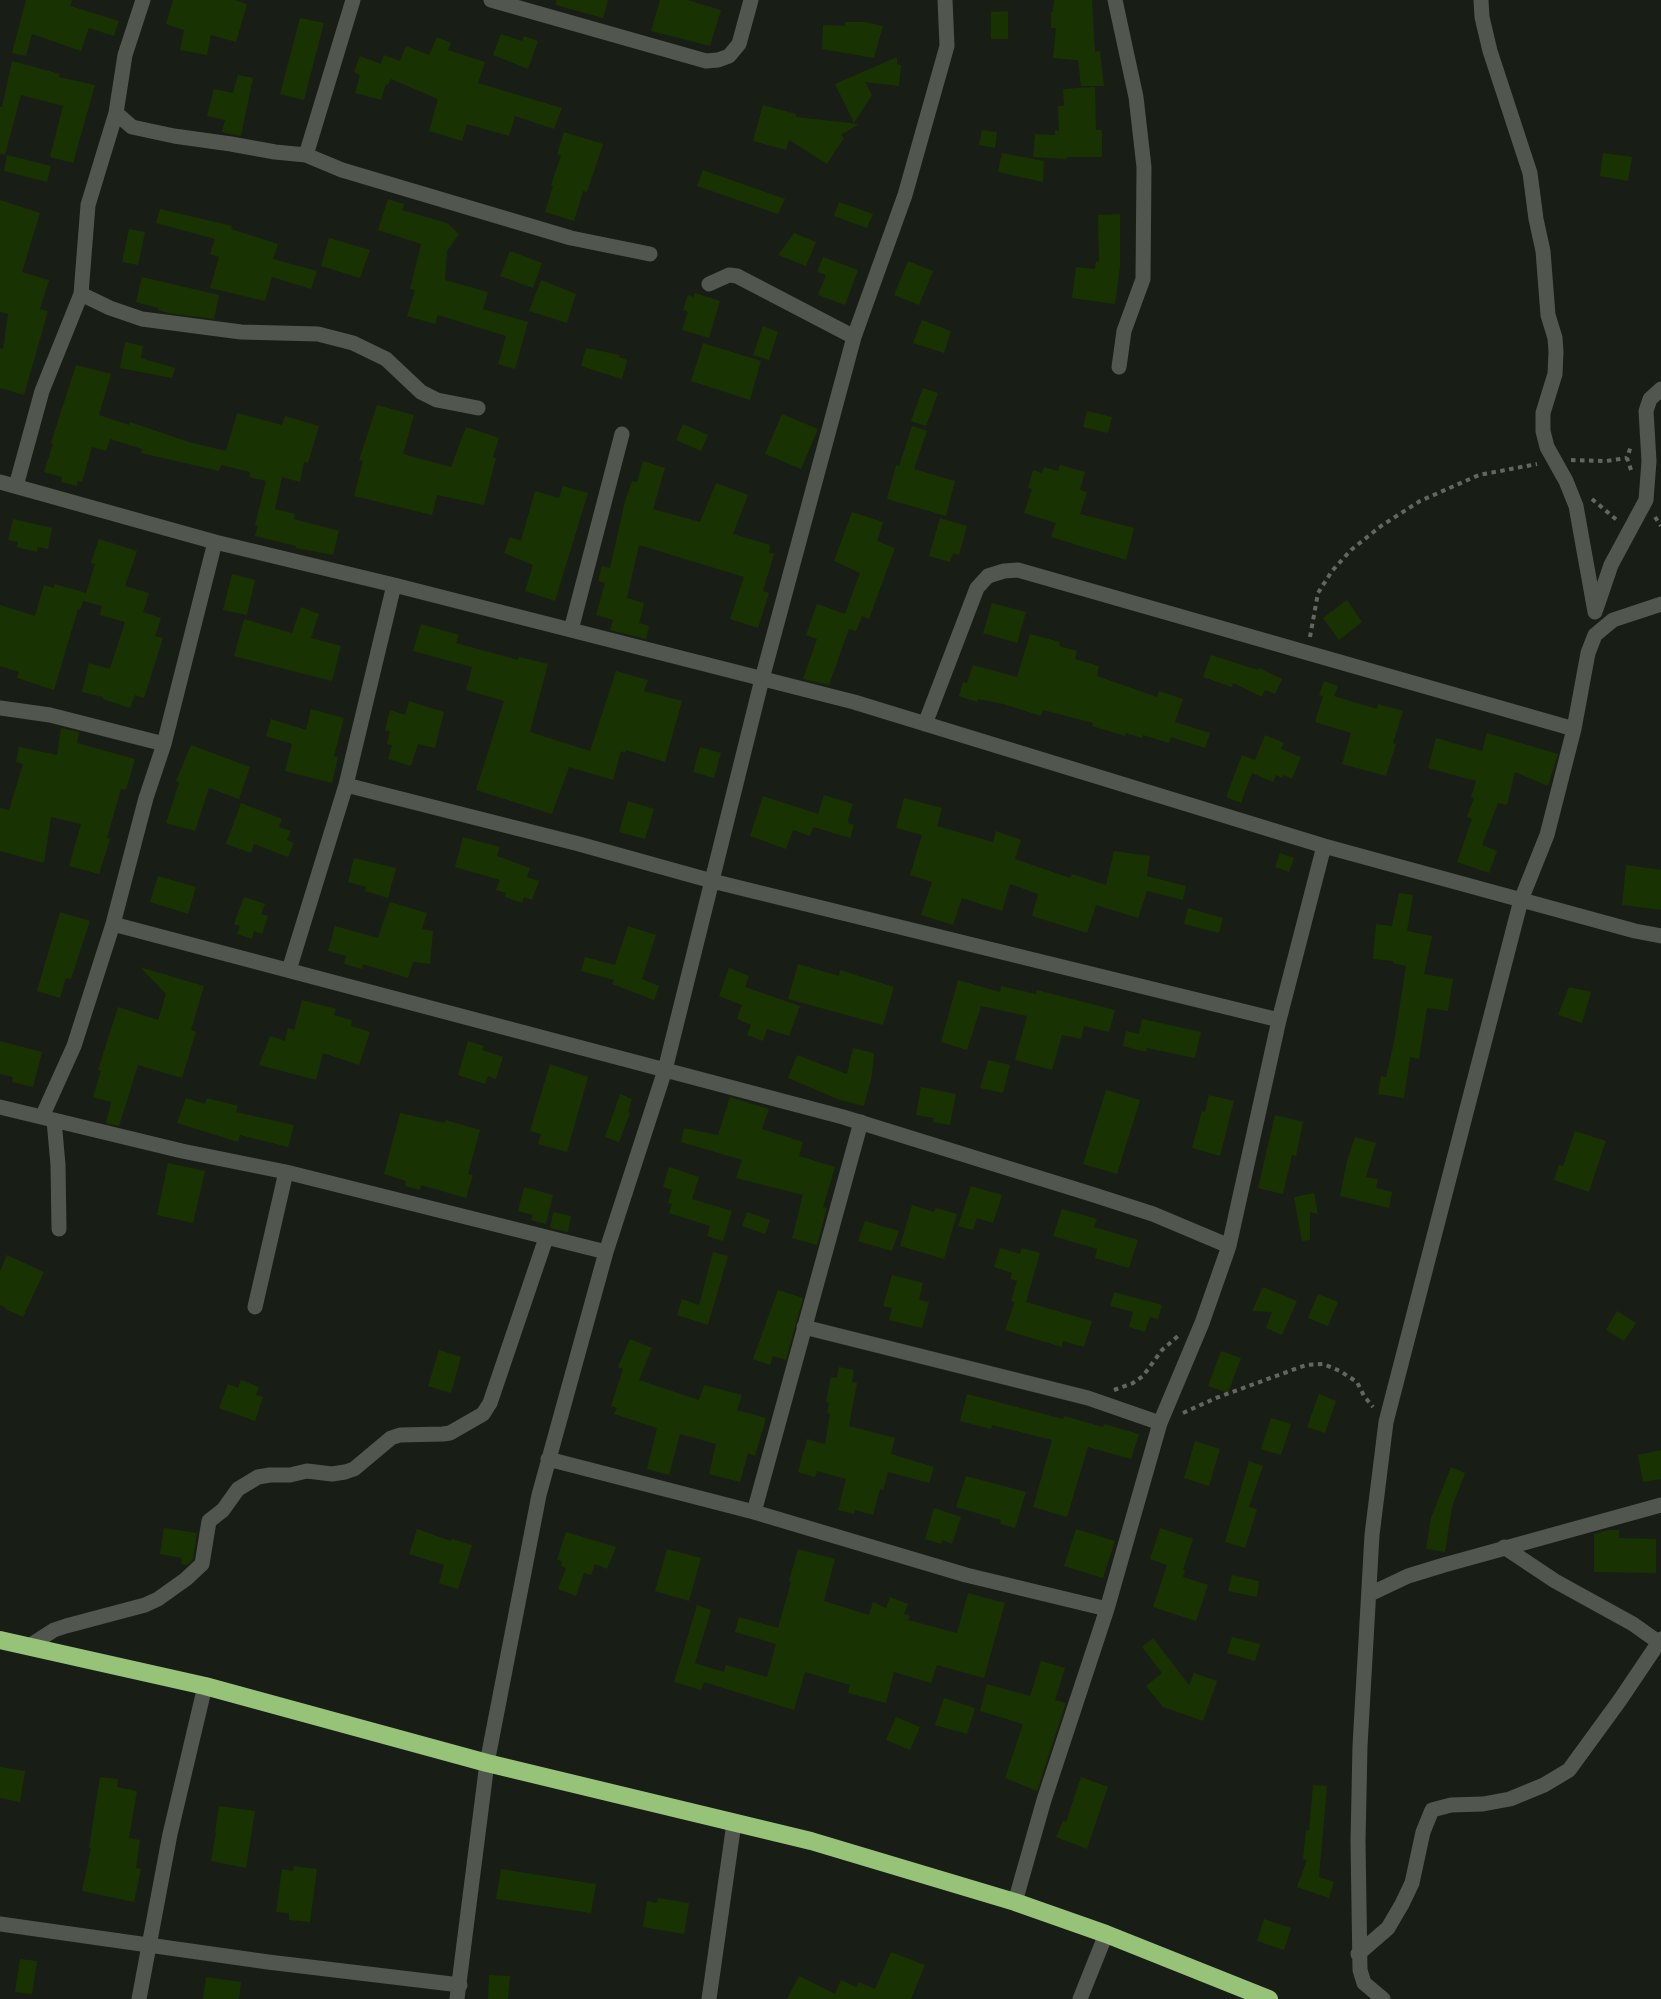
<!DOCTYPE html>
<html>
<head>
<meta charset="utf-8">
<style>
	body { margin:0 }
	canvas { display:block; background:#181d15 }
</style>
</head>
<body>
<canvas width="1661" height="1999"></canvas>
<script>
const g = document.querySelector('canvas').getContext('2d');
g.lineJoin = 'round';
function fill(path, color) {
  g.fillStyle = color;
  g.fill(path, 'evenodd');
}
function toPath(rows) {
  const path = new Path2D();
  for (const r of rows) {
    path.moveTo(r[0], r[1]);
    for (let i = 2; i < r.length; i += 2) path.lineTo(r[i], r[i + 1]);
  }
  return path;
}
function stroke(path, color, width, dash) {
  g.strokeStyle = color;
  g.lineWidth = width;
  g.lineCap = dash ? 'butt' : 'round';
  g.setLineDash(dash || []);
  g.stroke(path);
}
fill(toPath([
	[26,0,72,0,70,6,119,21,114,36,89,28,81,51,32,34,26,56,12,53],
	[173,0,235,0,247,4,236,42,211,35,207,55,180,50,184,30,166,24],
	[556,0,608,0,603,18,556,5],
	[660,0,687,0,721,10,710,46,651,31],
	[1054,0,1092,0,1095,52,1100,51,1104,86,1081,86,1078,60,1053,58,1056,28,1051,28,1051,12,1053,12],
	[1008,11,1008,39,991,39,991,12],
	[300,18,324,23,304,100,280,94],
	[845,22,865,22,883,26,874,58,822,49,823,25,845,26],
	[501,34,522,41,524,36,538,41,528,69,493,55],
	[437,37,451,43,448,50,485,62,478,83,562,108,554,129,515,116,509,136,467,124,462,141,429,131,438,99,391,79,388,85,386,84,381,100,355,93,360,75,354,72,360,56,381,64,384,55,400,61,406,46,429,55],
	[897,57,897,64,901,65,899,86,865,82,872,95,854,123,835,84],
	[12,61,60,74,59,77,95,85,73,163,50,157,63,106,21,95,5,155,0,154,0,107,2,107],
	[238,75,253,78,241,136,222,132,225,120,207,116,214,89,233,93],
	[1095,87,1096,130,1102,130,1102,157,1067,157,1067,159,1033,157,1035,134,1055,135,1055,130,1059,131,1058,106,1064,106,1063,89],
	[763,105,796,114,796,117,859,124,841,135,844,138,827,164,789,140,786,150,753,141],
	[982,130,997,132,995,148,979,145],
	[564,132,603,144,587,192,583,191,574,221,545,212,553,186,551,185,561,156,557,154],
	[1002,153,1044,161,1043,182,998,172],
	[1603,153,1632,157,1628,181,1600,176],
	[7,155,51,166,47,182,4,171],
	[703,170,785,199,778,214,697,186],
	[388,199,404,204,402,210,447,223,459,234,447,251,445,280,488,292,483,309,528,322,515,369,498,364,506,336,438,315,435,324,407,316,415,290,410,289,421,244,378,230],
	[0,200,40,213,22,272,49,280,40,309,48,311,24,395,0,388,0,348,3,349,8,314,0,312],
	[839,202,873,214,867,228,834,216],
	[160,209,232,226,231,229,278,244,273,259,317,271,311,289,272,277,265,301,210,288,219,257,210,254,215,239,156,223],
	[1120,214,1120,266,1115,304,1072,298,1076,267,1095,269,1096,261,1099,262,1098,215],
	[129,229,145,232,138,265,122,262],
	[794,233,816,242,806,266,778,255],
	[329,238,370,250,360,278,321,266],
	[510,251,542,263,533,288,500,276],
	[823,257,858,270,845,305,818,295,826,275,817,272],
	[908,261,933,271,919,305,894,295],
	[142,277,219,295,214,319,168,313,158,310,158,308,136,302],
	[541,280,576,294,567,323,529,311],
	[695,293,720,301,709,338,682,330,688,312,683,310,688,295,694,297],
	[922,320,951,331,944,353,913,343],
	[763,326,778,332,769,360,753,355],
	[125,342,143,346,141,358,175,368,172,378,120,368],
	[703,343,761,361,750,400,691,381],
	[586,348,620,355,619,357,627,360,622,379,581,366],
	[76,365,111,374,99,415,129,425,130,422,189,442,226,451,237,413,282,425,285,416,319,426,308,463,304,462,300,482,282,477,275,509,295,514,294,519,339,531,333,555,296,548,296,546,255,536,258,526,255,525,266,481,249,477,250,472,221,465,219,471,141,453,142,449,110,439,106,451,92,447,82,482,78,481,77,486,61,482,62,477,44,472,53,444,51,443],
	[923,388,938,393,926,426,911,421],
	[377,405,414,415,403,454,451,467,466,427,499,438,493,457,496,458,484,505,437,495,432,515,354,496,363,461,359,460],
	[1087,411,1112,417,1108,433,1083,427],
	[782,414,818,429,801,469,765,454],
	[683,424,708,435,701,451,676,440],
	[912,426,927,431,914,469,955,481,946,516,887,499,896,465,899,466],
	[643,461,665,468,653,509,700,522,716,483,748,495,733,534,770,545,769,553,774,554,763,591,769,593,758,628,730,619,744,577,639,545,627,598,644,603,639,623,649,626,646,639,610,630,613,620,596,615,605,583,598,581,602,566,610,568,625,501,632,481,637,482],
	[1060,465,1085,472,1080,490,1087,492,1080,514,1134,528,1126,560,1051,537,1056,523,1024,513,1032,489,1028,488,1033,470,1042,473,1044,467,1058,471],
	[563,486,588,493,555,601,525,591,533,565,504,553,510,537,521,541,535,491,559,498],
	[852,512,883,522,877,541,895,548,869,619,862,616,856,631,849,629,829,685,803,679,817,639,806,635,817,604,845,614,860,573,834,561],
	[940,518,967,526,959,555,953,553,950,562,929,556],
	[13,519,52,528,48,549,38,547,37,552,17,547,18,542,8,540],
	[99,539,137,551,125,586,149,593,143,612,161,618,155,636,163,638,144,698,135,695,130,708,103,699,103,697,82,692,89,663,110,669,125,622,100,615,102,606,83,601,80,610,78,609,54,690,17,678,19,672,0,666,0,605,35,616,44,585,53,588,55,584,86,593,95,564,91,563],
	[232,574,255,580,247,615,223,610],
	[1347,600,1362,622,1339,640,1323,618],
	[992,603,1026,612,1017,643,983,633],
	[301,607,319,614,311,638,341,646,332,681,234,656,244,619,292,633],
	[421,624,459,635,456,643,518,660,519,657,548,664,530,732,590,751,616,671,648,680,644,691,682,701,665,762,626,750,625,753,621,751,613,780,569,767,552,814,476,790,504,701,466,690,472,667,413,651],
	[1030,634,1060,642,1059,646,1077,651,1075,659,1099,666,1097,676,1157,697,1159,691,1183,699,1175,722,1210,733,1205,748,1171,737,1169,743,1143,735,1142,738,1126,733,1125,736,1092,726,1093,723,1043,710,1041,716,1003,704,978,699,977,702,959,696,963,682,967,683,973,665,1017,677],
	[1211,655,1258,670,1259,668,1282,679,1275,694,1265,690,1262,697,1233,683,1232,687,1203,677],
	[1324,681,1338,686,1334,696,1377,709,1378,704,1403,711,1393,743,1396,744,1386,776,1342,764,1351,733,1315,722,1323,696,1319,695],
	[409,701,444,712,435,748,418,744,411,766,388,759,392,745,387,744,390,732,385,730,390,710,405,715],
	[311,709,344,718,334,756,338,757,332,783,285,771,292,744,266,736,271,719,306,730],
	[61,728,79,732,77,743,135,759,126,790,121,789,107,838,110,839,99,874,69,866,81,824,51,817,44,863,0,851,0,808,9,810,23,764,16,762,19,747,57,755],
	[1487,733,1558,754,1548,786,1515,772,1507,805,1498,803,1482,845,1497,851,1489,873,1457,862,1472,819,1467,817,1474,798,1471,797,1476,781,1428,768,1436,738,1482,751],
	[1265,735,1284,743,1281,749,1301,757,1292,779,1284,775,1282,778,1276,775,1273,782,1252,773,1241,803,1226,797,1242,755,1255,760],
	[191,745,250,767,239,799,209,788,195,831,166,823,179,783,176,781],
	[700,747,721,753,714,778,693,772],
	[824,795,853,804,848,820,848,823,854,825,850,838,813,827,810,836,793,830,786,849,750,836,763,796,818,814],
	[904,798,942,808,937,826,993,842,996,831,1021,840,1015,859,1070,878,1072,874,1106,885,1114,851,1150,856,1147,876,1186,886,1183,900,1147,891,1138,918,1096,905,1087,933,1032,916,1038,894,1010,884,1002,911,962,898,953,925,921,915,932,882,910,875,922,835,896,828],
	[628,801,654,809,645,839,619,832],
	[241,803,282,819,279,827,291,831,287,840,294,843,288,857,254,844,251,853,226,844],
	[463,837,500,847,497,856,530,868,527,877,539,881,532,900,524,897,522,903,505,897,506,893,496,890,500,880,455,867],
	[1280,853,1294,858,1289,872,1275,867],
	[354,858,396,868,388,898,365,891,366,887,348,882],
	[1626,865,1661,870,1661,910,1622,905],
	[158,876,196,887,188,914,150,902],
	[1399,893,1413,895,1407,931,1432,936,1424,974,1453,979,1448,1011,1427,1008,1419,1059,1410,1057,1404,1098,1378,1094,1381,1076,1386,1077,1394,1042,1406,966,1393,963,1393,961,1373,959,1376,924,1392,926],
	[244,897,265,904,261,914,268,916,262,934,254,931,252,939,237,934,240,926,234,924],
	[390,902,427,913,422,929,433,931,430,964,413,962,408,978,363,964,362,969,344,964,346,956,328,951,335,926,378,938],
	[1188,908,1223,918,1219,933,1184,924],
	[60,912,90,921,71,979,66,978,60,998,37,991],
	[628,926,656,935,642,979,659,986,654,1000,612,984,614,980,581,971,585,957,615,965],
	[798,964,839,976,840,970,894,987,883,1025,788,999],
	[140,967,204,986,191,1030,196,1032,182,1078,138,1065,119,1126,106,1123,111,1102,93,1097,101,1071,98,1070,118,1007,158,1020,166,994],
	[729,968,749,976,745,987,800,1006,789,1036,767,1029,763,1041,747,1035,751,1025,737,1019,742,1005,719,996],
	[958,980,1000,992,1001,986,1036,994,1037,990,1115,1010,1109,1032,1084,1026,1081,1039,1062,1035,1052,1070,1015,1060,1027,1016,981,1006,967,1050,941,1042],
	[1569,987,1591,992,1582,1023,1558,1015],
	[302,1000,336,1009,334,1015,352,1020,351,1026,370,1032,359,1065,323,1053,316,1080,259,1065,270,1036,285,1041,288,1028,294,1030],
	[1142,1019,1201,1032,1195,1058,1147,1048,1146,1052,1123,1046,1126,1031,1139,1034],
	[0,1041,42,1052,33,1087,12,1082,13,1077,0,1074],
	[468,1041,484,1046,482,1050,503,1057,496,1079,488,1076,485,1084,458,1075],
	[853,1048,874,1053,872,1075,864,1106,840,1100,788,1078,797,1055,847,1074],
	[988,1060,1010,1065,1003,1093,980,1088],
	[550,1064,588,1077,567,1152,538,1144,541,1134,530,1131],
	[921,1087,956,1094,950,1125,933,1122,934,1118,916,1115],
	[1106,1090,1140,1100,1117,1174,1083,1164],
	[620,1094,632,1099,628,1112,630,1113,619,1142,605,1137],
	[1209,1095,1234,1101,1220,1156,1192,1148,1202,1111,1205,1112],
	[730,1097,769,1109,762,1129,803,1142,799,1156,835,1167,823,1207,827,1208,817,1245,792,1238,803,1195,736,1178,742,1160,681,1142,684,1128,718,1135],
	[186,1098,205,1104,207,1098,238,1106,236,1112,294,1125,288,1147,240,1135,238,1142,177,1123],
	[400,1113,445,1123,446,1120,480,1130,468,1174,473,1175,466,1198,421,1185,420,1190,405,1186,406,1181,384,1174],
	[1275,1115,1303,1122,1296,1156,1292,1155,1283,1194,1258,1188],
	[1575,1131,1606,1141,1589,1192,1554,1180,1559,1165,1563,1166],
	[1355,1137,1376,1143,1366,1177,1378,1179,1376,1188,1392,1192,1389,1208,1340,1196,1347,1161],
	[168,1163,205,1171,193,1223,157,1215],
	[669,1167,699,1177,692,1199,732,1211,723,1241,707,1236,710,1226,669,1213,672,1204,668,1203,672,1190,663,1187],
	[971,1186,1002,1195,993,1223,977,1218,973,1230,958,1226],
	[524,1187,553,1195,546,1224,531,1220,533,1215,518,1211],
	[1314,1193,1318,1214,1310,1212,1310,1240,1302,1241,1294,1197],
	[912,1205,934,1212,936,1208,957,1214,944,1259,900,1246],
	[1062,1209,1097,1219,1094,1227,1138,1240,1129,1268,1095,1258,1097,1249,1053,1236],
	[553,1212,571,1216,568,1232,550,1228],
	[747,1212,770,1220,765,1234,742,1226],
	[865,1221,899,1231,892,1251,858,1241],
	[1000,1248,1020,1254,1022,1248,1040,1253,1026,1302,1092,1321,1084,1347,1063,1341,1062,1347,1005,1330,1015,1302,1011,1301,1017,1281,1010,1279,1012,1273,994,1267],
	[713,1252,728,1256,708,1325,677,1315,682,1299,699,1305],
	[7,1255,44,1272,23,1317,5,1309,6,1308,0,1305,0,1271],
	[892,1275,923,1283,919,1300,929,1302,922,1328,889,1320,892,1308,883,1306],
	[1263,1287,1297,1301,1282,1335,1266,1328,1272,1312,1252,1311],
	[778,1290,803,1298,786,1360,773,1356,770,1365,753,1359],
	[1114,1292,1162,1305,1158,1319,1150,1317,1145,1332,1129,1327,1133,1312,1110,1306],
	[1318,1294,1338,1302,1328,1326,1308,1318],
	[1617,1311,1636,1323,1624,1341,1606,1330],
	[630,1339,652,1348,639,1380,699,1400,704,1385,742,1395,737,1410,766,1418,755,1456,748,1453,740,1482,709,1474,716,1444,680,1434,669,1475,647,1469,657,1428,614,1414,617,1408,611,1406,623,1369,618,1367],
	[439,1350,461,1357,451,1393,428,1386],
	[1221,1351,1241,1358,1228,1393,1208,1386],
	[839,1367,854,1370,852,1382,857,1383,849,1426,895,1438,891,1454,934,1467,929,1483,888,1472,883,1490,880,1489,873,1515,855,1510,854,1514,838,1510,846,1479,817,1471,815,1477,798,1472,807,1439,825,1444,830,1414,827,1413,829,1403,826,1402,831,1377,837,1378],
	[241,1380,259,1387,256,1395,263,1397,255,1421,219,1408,228,1384,238,1388],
	[967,1394,1063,1419,1064,1416,1103,1427,1104,1424,1139,1434,1131,1459,1088,1447,1067,1517,1033,1507,1052,1440,992,1425,991,1429,960,1421],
	[1319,1394,1336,1401,1325,1433,1307,1427],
	[1271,1418,1291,1424,1281,1455,1261,1449],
	[1195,1441,1220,1449,1209,1486,1184,1478],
	[1661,1450,1661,1479,1643,1482,1638,1455],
	[1249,1461,1263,1466,1249,1507,1257,1509,1245,1548,1225,1542],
	[1451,1467,1465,1473,1452,1507,1445,1552,1426,1549,1431,1518],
	[966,1476,1026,1492,1015,1528,1000,1524,1001,1520,956,1507],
	[934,1508,961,1517,952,1544,942,1540,941,1544,925,1539],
	[164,1528,197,1533,193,1559,187,1565,181,1564,182,1558,160,1554],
	[1160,1528,1193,1539,1183,1570,1185,1570,1183,1577,1208,1585,1196,1621,1153,1607,1167,1565,1150,1559],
	[417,1529,451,1541,452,1539,472,1545,458,1589,439,1583,444,1565,409,1554],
	[1076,1529,1115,1541,1103,1578,1064,1566],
	[1609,1530,1619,1530,1619,1538,1656,1539,1656,1573,1594,1572,1594,1534],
	[566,1532,616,1547,607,1569,595,1564,591,1575,584,1573,576,1596,558,1589,566,1568,561,1566,562,1561,557,1560],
	[667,1549,701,1558,689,1601,655,1591],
	[798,1549,835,1559,824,1601,869,1615,873,1602,886,1608,890,1597,908,1604,904,1614,910,1616,908,1620,957,1633,968,1593,1005,1603,984,1678,937,1665,931,1683,894,1672,886,1703,848,1693,850,1685,805,1672,794,1710,704,1682,701,1690,674,1682,697,1605,711,1610,695,1663,724,1672,726,1665,767,1677,776,1644,735,1632,739,1617,778,1628,791,1582,789,1581],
	[1232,1575,1259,1581,1257,1597,1228,1591],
	[1232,1637,1260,1644,1255,1661,1227,1653],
	[1153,1638,1189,1685,1194,1673,1217,1681,1203,1721,1163,1707,1146,1686,1162,1673,1142,1647],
	[1041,1661,1065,1668,1055,1700,1066,1703,1037,1791,1005,1778,1023,1724,980,1711,987,1684,1030,1696],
	[944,1698,975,1708,967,1734,935,1725],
	[896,1717,920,1727,910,1750,886,1740],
	[0,1767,25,1771,20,1802,0,1798],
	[100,1777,118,1779,117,1787,137,1791,129,1838,140,1840,136,1868,141,1869,134,1902,82,1891,91,1848,89,1848],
	[1081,1777,1108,1787,1087,1849,1056,1837,1063,1821,1066,1822],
	[1313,1785,1327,1786,1319,1877,1334,1882,1329,1898,1297,1887,1307,1860,1303,1859,1306,1830,1309,1831],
	[219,1806,255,1811,246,1868,211,1861,216,1833,215,1833],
	[294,1866,317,1869,310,1922,289,1920,289,1913,276,1912,282,1869,293,1871],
	[501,1869,596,1884,591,1913,496,1899],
	[658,1898,689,1903,684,1934,643,1927,647,1901,657,1903],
	[1264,1919,1291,1928,1284,1950,1257,1941],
	[891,1952,925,1965,911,1999,787,1999,799,1976,835,1994,841,1980,856,1987,859,1982,875,1989],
	[20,1959,37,1961,32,1994,15,1992],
	[489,1975,510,1976,508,1999,488,1999],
	[206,1977,241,1982,239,1999,203,1999]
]), '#193202');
stroke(toPath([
	[1571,460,1606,461,1627,458],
	[1631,470,1627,458,1631,446],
	[1592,499,1618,521],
	[1655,517,1661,526],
	[1310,637,1318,593,1332,571,1351,550,1381,526,1420,501,1479,475,1537,464],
	[1114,1390,1133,1383,1143,1376,1162,1350,1178,1336],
	[1183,1413,1216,1398,1306,1365,1323,1364,1340,1371,1357,1382,1364,1396,1373,1407]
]), '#636760', 4, [4.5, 4.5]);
stroke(toPath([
	[491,0,706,61,718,60,729,56,739,44,751,0],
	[1115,0,1136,97,1144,167,1143,279,1124,331,1119,367],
	[1481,0,1482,17,1490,51,1530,173,1536,219,1543,251,1548,315,1555,338,1556,352,1555,374,1543,413,1543,431,1547,447,1566,481,1576,506,1595,612],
	[116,113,132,127,174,136,231,144,275,152,306,155,342,170,571,238,650,254],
	[306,155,353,0],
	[709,284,729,275,737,276,854,337],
	[81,294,110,308,142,319,241,332,318,334,353,343,386,359,421,392,437,400,478,408],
	[0,482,215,542,394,585,854,702,1324,846,1635,931,1661,936],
	[16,486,42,391,81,294,88,205,116,113,125,55,143,0],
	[1596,609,1611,565,1646,500,1649,461,1646,411,1650,399,1661,389],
	[571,630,622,434],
	[0,708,50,715,164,744],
	[925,724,977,588,988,576,1004,571,1018,570,1574,729],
	[346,785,579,844,712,881,1279,1020],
	[113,924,843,1117,1091,1194,1153,1214,1229,1246],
	[289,970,346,785,394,585],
	[0,1107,182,1151,286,1172,606,1252],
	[42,1117,74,1046,113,924,146,798,164,744,215,542],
	[54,1120,58,1165,59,1229],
	[255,1307,286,1172],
	[804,1327,1088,1398,1160,1423],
	[548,1459,754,1512,966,1575,1107,1609],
	[754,1512,861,1122],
	[1504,1547,1555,1581,1633,1624,1661,1644],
	[1370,1594,1408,1576,1444,1565,1661,1505],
	[29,1646,54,1630,66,1626,145,1605,158,1599,186,1579,202,1564,209,1521,223,1510,238,1489,258,1477,270,1475,290,1475,307,1471,332,1474,345,1472,354,1469,391,1438,400,1435,443,1434,450,1433,483,1414,490,1403,546,1238],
	[1015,1902,1044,1800,1107,1609,1160,1423,1202,1323,1229,1246,1279,1020,1324,846],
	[0,1924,268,1962,460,1985],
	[1358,1954,1388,1928,1402,1904,1412,1883,1423,1832,1432,1810,1451,1805,1483,1804,1510,1799,1544,1785,1569,1770,1620,1700,1661,1639],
	[139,1999,170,1834,205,1686],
	[457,1999,487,1763,539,1495,606,1252,665,1070,762,679,854,337,905,195,947,46,945,0],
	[709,1999,734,1823],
	[1080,1999,1106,1934],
	[1383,1999,1364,1983,1360,1970,1358,1841,1360,1746,1372,1535,1386,1422,1521,900,1547,835,1574,729,1588,653,1595,635,1613,620,1661,604]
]), '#51574e', 15);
stroke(toPath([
	[0,1640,205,1686,487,1763,811,1841,1015,1902,1106,1934,1269,1999]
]), '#96c378', 18);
</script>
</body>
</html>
